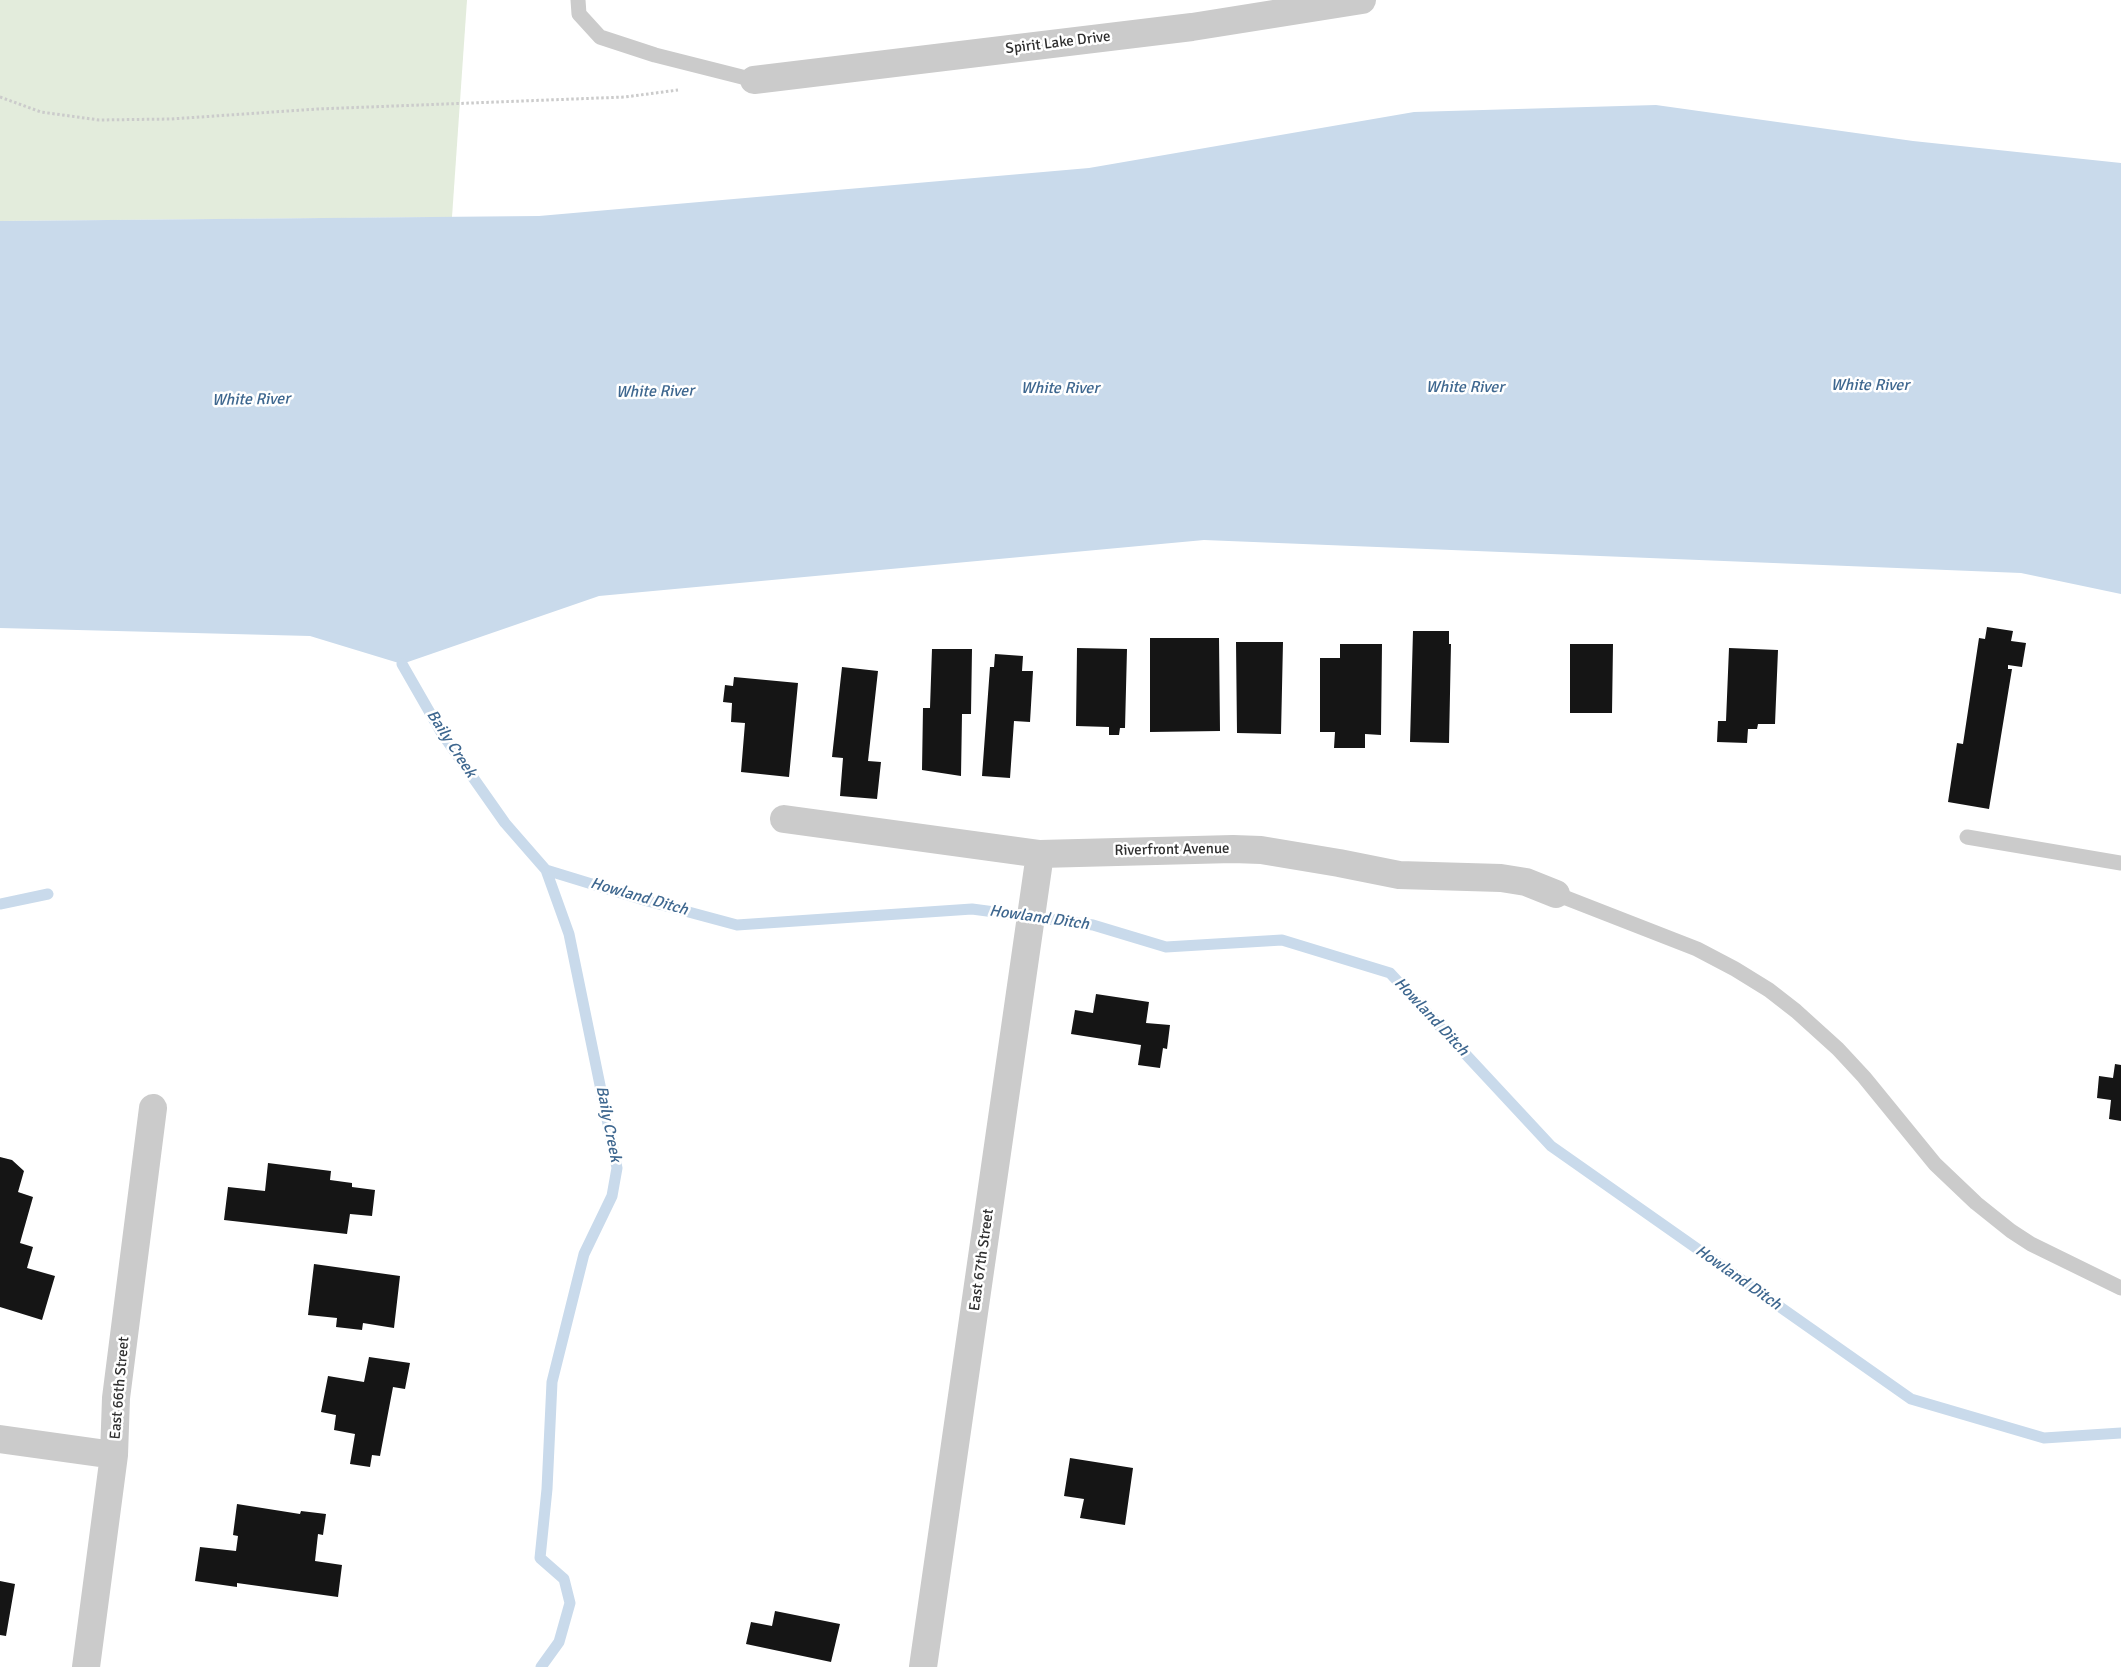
<!DOCTYPE html>
<html>
<head>
<meta charset="utf-8">
<style>
	body { margin:0 }
	canvas { display:block; background:#fff }
</style>
</head>
<body>
<canvas width="2121" height="1667"></canvas>
<script>
const g = document.querySelector('canvas').getContext('2d');
g.lineJoin = 'round';
function fill(path, color) {
  g.fillStyle = color;
  g.fill(path, 'evenodd');
}
function toPath(rows) {
  const path = new Path2D();
  for (const r of rows) {
    path.moveTo(r[0], r[1]);
    for (let i = 2; i < r.length; i += 2) path.lineTo(r[i], r[i + 1]);
  }
  return path;
}
function stroke(path, color, width, dash) {
  g.strokeStyle = color;
  g.lineWidth = width;
  g.lineCap = dash ? 'butt' : 'round';
  g.setLineDash(dash || []);
  g.stroke(path);
}
function drawText(font, color, halo, rows, align = 'center') {
  g.font = font + ' Signika,sans-serif';
  g.lineWidth = 5;
  g.setLineDash([]);
  g.textBaseline = 'middle';
  g.strokeStyle = halo;
  g.fillStyle = color;
  for (const [text, x, y, turn = 0] of rows) {
    g.save();
    g.translate(x, y);
    g.rotate((+turn || 0) * Math.PI / 180);
    g.textAlign = isNaN(turn) ? turn : align;
    if (halo) g.strokeText(text, 0, 0);
    g.fillText(text, 0, 0);
    g.restore();
  }
}
fill(toPath([
	[0,0,467,0,452,217,0,221]
]), '#e3ecdc');
fill(toPath([
	[1656,105,1913,141,2121,163,2121,594,2021,573,1204,540,599,596,402,664,310,636,0,628,0,221,539,216,1089,168,1414,112]
]), '#c9daeb');
stroke(toPath([
	[402,664,441,732,505,823,546,870,569,934,617,1168,612,1196,584,1254,552,1382,547,1489,540,1558,564,1579,570,1603,559,1642,541,1667],
	[546,870,644,900,737,925,972,909,1093,925,1166,947,1282,940,1390,973,1551,1146,1911,1399,2044,1438,2121,1433],
	[0,904,48,894]
]), '#c9daeb', 11);
fill(toPath([
	[1987,627,2013,631,2011,641,2026,643,2022,667,2008,665,2008,669,2012,669,1989,809,1948,802,1957,743,1963,744,1979,638,1985,639],
	[1413,631,1449,631,1449,644,1451,644,1449,743,1410,742],
	[1150,638,1219,638,1220,731,1150,732],
	[1236,642,1283,642,1281,734,1237,733],
	[1340,644,1382,644,1381,735,1365,734,1365,748,1334,748,1335,732,1320,732,1320,658,1340,658],
	[1570,644,1613,644,1612,713,1570,713],
	[1077,648,1127,649,1125,728,1120,728,1119,735,1109,735,1109,727,1076,726],
	[1729,648,1778,650,1775,724,1758,724,1757,729,1748,729,1747,743,1717,742,1718,721,1726,721],
	[932,649,972,649,971,714,962,714,961,776,922,770,923,708,930,708],
	[995,654,1023,656,1022,671,1033,671,1030,722,1014,721,1010,778,982,776,990,667,994,667],
	[842,667,878,671,868,761,881,762,877,799,840,796,843,758,832,757],
	[734,677,798,683,789,777,741,772,745,723,731,722,732,703,723,702,725,685,733,686],
	[1096,994,1149,1002,1146,1023,1170,1025,1167,1049,1163,1048,1160,1068,1138,1065,1141,1045,1071,1034,1075,1010,1093,1013],
	[2115,1064,2121,1065,2121,1121,2109,1119,2111,1100,2097,1098,2099,1076,2113,1078],
	[0,1157,12,1160,24,1171,18,1192,33,1197,20,1243,33,1247,27,1268,55,1276,42,1320,0,1307],
	[268,1163,331,1171,330,1180,352,1183,352,1187,375,1190,372,1216,350,1214,347,1234,224,1220,228,1187,265,1191],
	[314,1264,400,1276,394,1328,363,1323,362,1330,336,1327,337,1318,308,1315],
	[369,1357,410,1363,405,1389,393,1387,380,1456,372,1455,370,1467,350,1464,355,1434,334,1430,336,1415,321,1412,328,1376,364,1382],
	[1070,1458,1133,1468,1125,1525,1080,1518,1084,1499,1064,1496],
	[237,1504,300,1514,301,1511,326,1514,323,1535,318,1534,315,1561,342,1565,338,1597,237,1583,237,1587,195,1581,200,1547,236,1551,238,1536,233,1535],
	[0,1581,15,1584,6,1636,0,1635],
	[775,1611,840,1624,831,1662,746,1644,751,1622,772,1626]
]), '#151515');
stroke(toPath([
	[0,97,41,112,99,120,171,119,317,109,625,97,678,90]
]), '#cbcbcb', 3, [2.5, 2.5]);
stroke(toPath([
	[578,0,579,14,600,37,655,55,754,80],
	[1967,837,2121,863],
	[1556,894,1697,949,1735,969,1769,990,1796,1011,1838,1049,1864,1077,1935,1164,1976,1203,2011,1231,2031,1244,2121,1288]
]), '#cbcbcb', 15);
stroke(toPath([
	[754,80,1192,27,1362,0],
	[784,819,1040,854,1233,849,1261,850,1339,863,1399,875,1501,878,1526,882,1556,894],
	[0,1439,114,1455],
	[86,1667,114,1455,116,1398,153,1108],
	[923,1667,1040,854]
]), '#cbcbcb', 28);
drawText('15px', '#2e2e2e', '#fff', [
	["Spirit Lake Drive",1058,43,-7],
	["Riverfront Avenue",1172,850,-1],
	["East 67th Street",982,1260,-82],
	["East 66th Street",120,1388,-85]
]);
drawText('italic 16px', '#3e678f', '#fff', [
	["White River",1870,386],
	["White River",1465,388],
	["White River",1060,389],
	["White River",655,392,-1],
	["White River",251,400,-1],
	["Baily Creek",451,744,57],
	["Howland Ditch",639,897,16],
	["Howland Ditch",1039,918,8],
	["Howland Ditch",1431,1017,47],
	["Baily Creek",608,1124,79],
	["Howland Ditch",1738,1278,35]
]);
</script>
</body>
</html>
